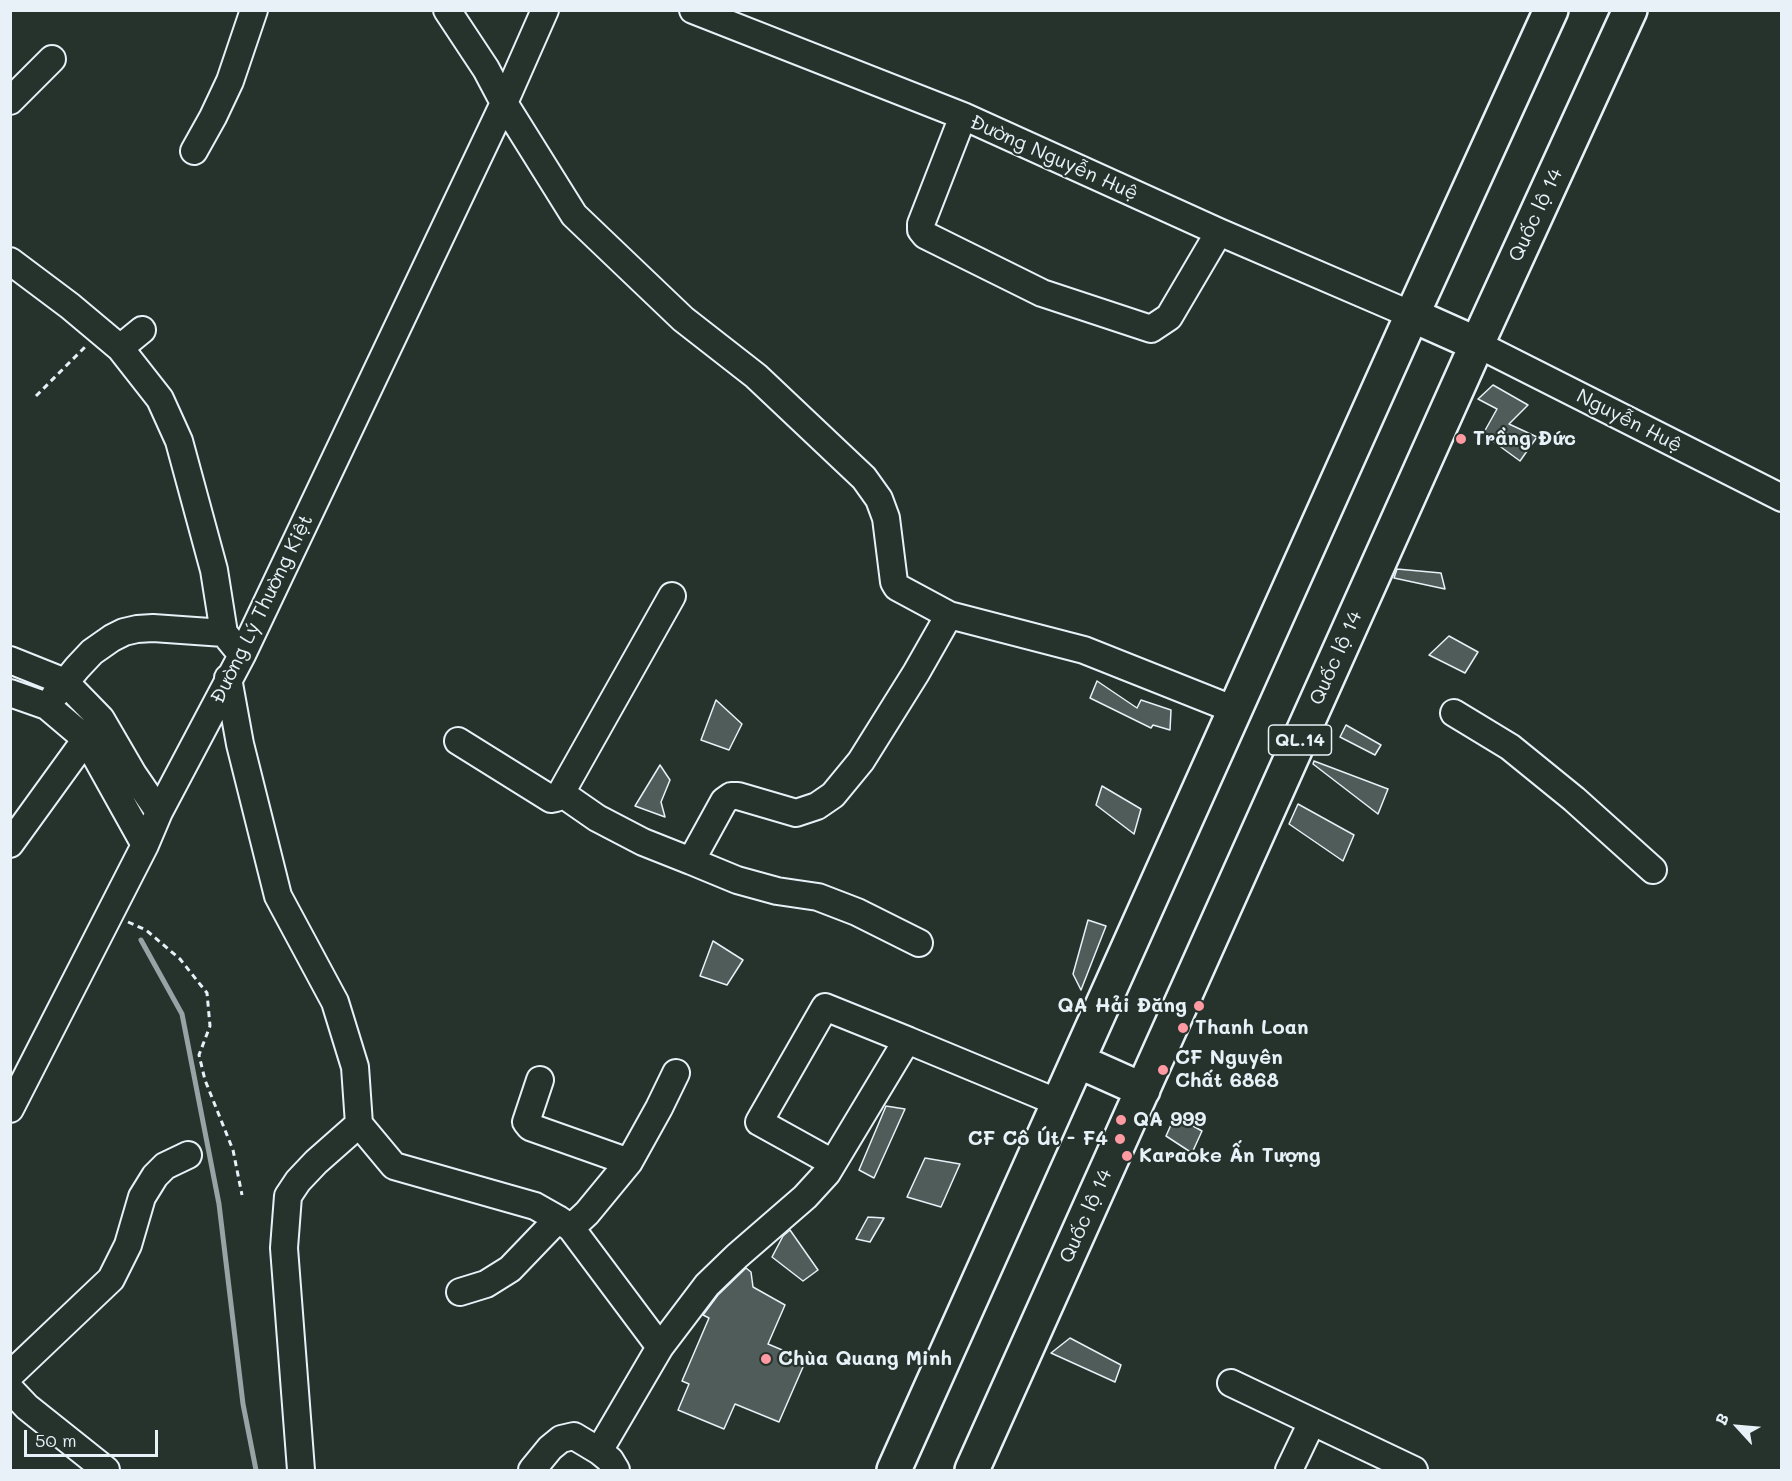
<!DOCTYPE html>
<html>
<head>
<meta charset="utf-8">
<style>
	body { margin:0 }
	#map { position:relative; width:1792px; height:1481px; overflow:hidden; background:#26332d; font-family:Mali,sans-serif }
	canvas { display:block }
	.frame { position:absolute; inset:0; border:12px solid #e8f1f8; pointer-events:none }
	.north { position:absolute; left:1708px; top:1397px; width:60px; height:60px; -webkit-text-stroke:4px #26332d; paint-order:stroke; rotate:296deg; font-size:16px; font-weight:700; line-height:24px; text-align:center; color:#e8f1f8 }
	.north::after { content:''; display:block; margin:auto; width:21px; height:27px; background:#e8f1f8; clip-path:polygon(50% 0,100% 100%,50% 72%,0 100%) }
	.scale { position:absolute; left:24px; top:1430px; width:134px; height:27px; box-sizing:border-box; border:3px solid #e8f1f8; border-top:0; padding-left:8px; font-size:18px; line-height:21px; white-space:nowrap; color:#e8f1f8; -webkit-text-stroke:4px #26332d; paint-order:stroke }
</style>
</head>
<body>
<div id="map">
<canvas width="1792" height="1481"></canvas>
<div class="frame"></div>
<div class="north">B</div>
<div class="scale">50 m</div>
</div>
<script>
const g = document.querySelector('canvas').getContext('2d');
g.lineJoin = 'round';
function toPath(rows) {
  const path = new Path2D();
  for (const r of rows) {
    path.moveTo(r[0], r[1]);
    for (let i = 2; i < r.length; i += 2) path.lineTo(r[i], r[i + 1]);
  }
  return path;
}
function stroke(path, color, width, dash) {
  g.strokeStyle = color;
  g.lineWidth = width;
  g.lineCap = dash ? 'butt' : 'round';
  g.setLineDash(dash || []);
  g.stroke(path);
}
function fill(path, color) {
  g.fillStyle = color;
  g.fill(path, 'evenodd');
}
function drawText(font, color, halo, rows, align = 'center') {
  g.font = font + ' Mali,sans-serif';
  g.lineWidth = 4.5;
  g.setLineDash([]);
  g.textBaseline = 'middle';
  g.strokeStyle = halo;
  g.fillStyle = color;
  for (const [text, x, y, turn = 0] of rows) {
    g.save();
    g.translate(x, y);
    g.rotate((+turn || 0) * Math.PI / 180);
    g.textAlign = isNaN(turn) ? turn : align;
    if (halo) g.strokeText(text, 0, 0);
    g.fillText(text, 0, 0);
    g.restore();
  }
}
stroke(toPath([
	[141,940,182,1014,219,1204,243,1404,256,1470]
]), '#98a3a5', 5);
const building = toPath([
	[1493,385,1528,405,1509,424,1537,437,1520,461,1483,434,1497,409,1478,399,1493,385],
	[1397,569,1441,573,1445,589,1394,578,1397,569],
	[1449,636,1478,652,1465,673,1429,655,1449,636],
	[1097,681,1137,708,1141,700,1171,710,1170,730,1153,725,1151,728,1090,698,1097,681],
	[716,700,742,724,729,750,701,740,716,700],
	[1346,725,1381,745,1375,755,1340,737,1346,725],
	[1314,761,1388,789,1378,814,1313,764,1314,761],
	[660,765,670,780,661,802,665,817,635,806,660,765],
	[1102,786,1141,809,1134,834,1096,805,1102,786],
	[1298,804,1354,835,1343,861,1289,824,1298,804],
	[1088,920,1106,926,1081,990,1073,974,1088,920],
	[713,941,743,960,727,985,700,976,713,941],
	[886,1106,905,1109,874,1178,859,1170,886,1106],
	[1175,1116,1202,1131,1192,1153,1166,1136,1175,1116],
	[925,1158,960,1164,941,1207,907,1197,925,1158],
	[868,1217,884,1218,870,1242,856,1239,868,1217],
	[790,1230,818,1270,803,1281,772,1257,783,1236,790,1230],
	[746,1268,751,1272,753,1287,785,1305,768,1344,806,1360,779,1422,735,1404,724,1429,678,1410,689,1384,682,1381,709,1318,703,1315,718,1295,746,1268],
	[1070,1338,1121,1365,1115,1382,1051,1353,1070,1338]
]);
fill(building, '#505c59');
stroke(building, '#e8f1f8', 1.5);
const minor = toPath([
	[447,10,486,69,504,103,574,215,683,319,756,376,864,478,879,499,886,518,894,582,897,587,949,615,916,673,861,761,833,795,817,806,796,813,738,796,731,796,724,801,691,861,643,842,597,818,561,793],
	[693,10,963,116,1219,232,1412,315],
	[10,101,52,59],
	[963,116,921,224,921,230,925,235,1042,293,1151,329,1169,317,1219,232],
	[194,151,213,117,230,81,254,10],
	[10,261,70,306,120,348,160,399,179,441,214,570,224,633,242,655],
	[1477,344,1782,498],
	[120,348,142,330],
	[949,615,1084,650,1235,710],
	[10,660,65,682,101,719,133,774,159,812],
	[228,678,240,744,278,896,335,1002,355,1067,359,1124,316,1162,298,1181,288,1196,284,1248,301,1470],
	[10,693,47,706,86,739,145,845],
	[55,695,77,668,92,652,112,638,124,632,137,629,153,628,224,633],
	[1454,713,1510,747,1574,799,1653,870],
	[458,741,551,799,556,798,561,793,672,596],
	[10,844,86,739],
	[691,861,737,880,777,891,818,897,857,912,919,943],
	[540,1080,526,1122,530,1127,629,1162],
	[10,1109,145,845,159,812,242,655,504,103,545,10],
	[359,1124,394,1166,535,1206,558,1219,571,1228,660,1347],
	[833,1163,759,1122,825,1007,907,1040],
	[571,1228,587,1213,629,1162,659,1108,676,1073],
	[460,1292,486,1284,510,1269,558,1219],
	[10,1375,111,1279,128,1245,142,1197,155,1176,165,1166,188,1155],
	[1231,1383,1414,1470],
	[10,1389,27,1407,106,1470],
	[599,1451,610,1460,616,1470],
	[532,1470,550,1448,561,1439,574,1436,599,1451,660,1347,707,1285,737,1256,805,1197,827,1173,907,1040,1059,1103],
	[1289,1470,1312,1422]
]);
const highway = toPath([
	[1412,315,1477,344],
	[1078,1061,1143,1090],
	[894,1470,1412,315,1551,10],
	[972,1470,1477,344,1630,10]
]);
stroke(minor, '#e8f1f8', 30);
stroke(highway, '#e8f1f8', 38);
stroke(toPath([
	[36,396,85,347],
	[128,922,146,930,180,959,207,993,210,1026,199,1055,205,1080,233,1150,242,1195]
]), '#e8f1f8', 3, [6, 4.5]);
stroke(minor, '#26332d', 26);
stroke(highway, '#26332d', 33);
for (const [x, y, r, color] of [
	[1461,439,6,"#ff9aa2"],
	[1199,1006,6,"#ff9aa2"],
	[1183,1028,6,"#ff9aa2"],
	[1163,1070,6,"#ff9aa2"],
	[1121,1120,6,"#ff9aa2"],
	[1120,1139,6,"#ff9aa2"],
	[1127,1156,6,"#ff9aa2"],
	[766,1359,6,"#ff9aa2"]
]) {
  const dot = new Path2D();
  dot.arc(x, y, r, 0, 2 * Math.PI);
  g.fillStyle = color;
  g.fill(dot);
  stroke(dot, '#26332d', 2);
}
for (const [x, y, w] of [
	[1300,740,63]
]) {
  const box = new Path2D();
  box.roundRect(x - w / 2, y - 15, w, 30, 4.5);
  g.fillStyle = '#26332d';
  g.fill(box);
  stroke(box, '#e8f1f8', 1.5);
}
drawText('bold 18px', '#e8f1f8', null, [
	["QL.14",1300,740]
]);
drawText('20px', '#e8f1f8', '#26332d', [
	["Đường Nguyễn Huệ",1054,158,24],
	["Quốc lộ 14",1536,215,-65],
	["Nguyễn Huệ",1629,421,27],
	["Đường Lý Thường Kiệt",262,609,-64],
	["Quốc lộ 14",1336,658,-66],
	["Quốc lộ 14",1086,1216,-66]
]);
drawText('bold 20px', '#e8f1f8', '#26332d', [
	["Trầng Đức",1473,439],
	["QA Hải Đăng",1187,1006,"right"],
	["Thanh Loan",1195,1028],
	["CF Nguyên",1175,1058],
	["Chất 6868",1175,1081],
	["QA 999",1133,1120],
	["CF Cô Út - F4",1108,1139,"right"],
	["Karaoke Ấn Tượng",1139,1156],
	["Chùa Quang Minh",778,1359]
], 'left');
</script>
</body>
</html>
